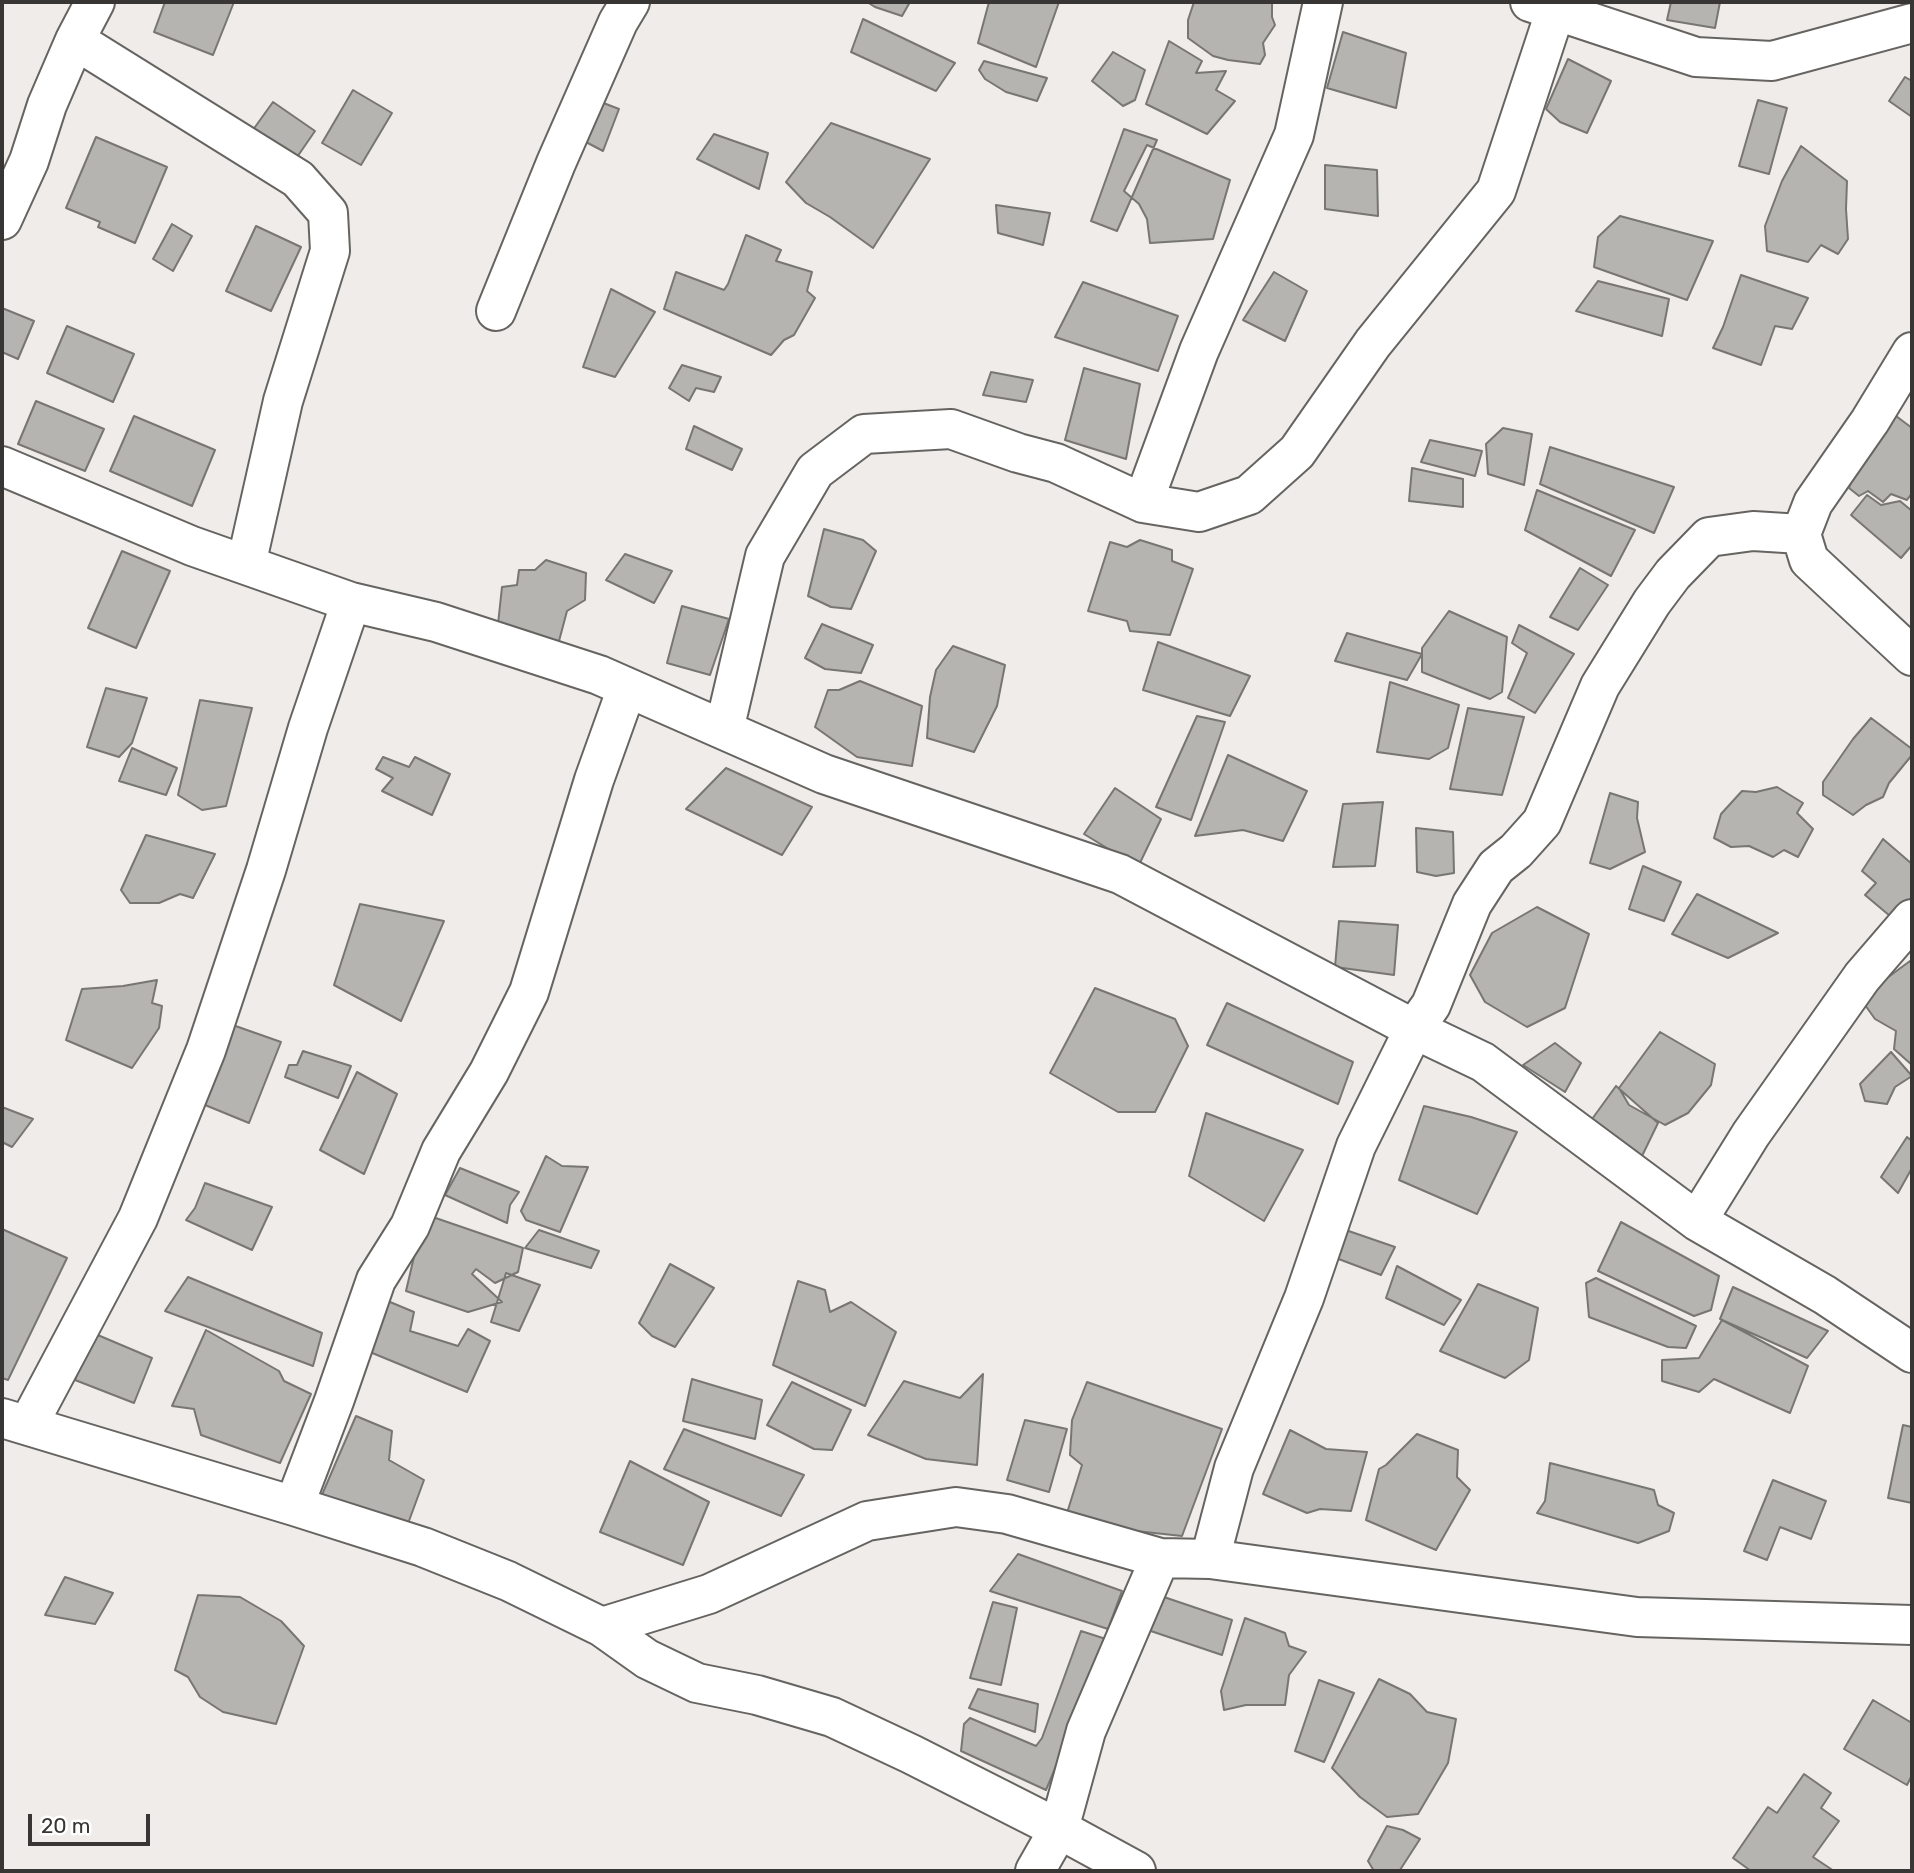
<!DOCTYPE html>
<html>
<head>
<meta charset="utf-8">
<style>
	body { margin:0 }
	#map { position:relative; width:1914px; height:1873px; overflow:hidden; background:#efece9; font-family:Rubik,sans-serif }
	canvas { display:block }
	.frame { position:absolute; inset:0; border:4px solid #373634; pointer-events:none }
	.scale { position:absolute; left:28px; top:1814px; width:122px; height:32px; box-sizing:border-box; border:4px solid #373634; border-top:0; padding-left:9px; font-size:21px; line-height:24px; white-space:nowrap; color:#373634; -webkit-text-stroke:5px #fff; paint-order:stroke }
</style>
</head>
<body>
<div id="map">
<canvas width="1914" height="1873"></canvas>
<div class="frame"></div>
<div class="scale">20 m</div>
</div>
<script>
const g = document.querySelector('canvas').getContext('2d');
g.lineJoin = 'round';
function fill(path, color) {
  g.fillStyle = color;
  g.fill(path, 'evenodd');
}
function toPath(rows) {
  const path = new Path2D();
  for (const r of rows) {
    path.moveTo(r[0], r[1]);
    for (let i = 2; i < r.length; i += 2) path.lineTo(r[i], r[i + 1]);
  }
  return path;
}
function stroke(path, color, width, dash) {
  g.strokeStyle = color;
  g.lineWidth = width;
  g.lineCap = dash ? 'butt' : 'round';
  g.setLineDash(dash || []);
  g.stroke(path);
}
const building = toPath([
	[165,2,234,2,213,55,154,32,165,2],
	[867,2,910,2,902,16,875,7,867,2],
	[989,2,1059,2,1036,67,978,43,989,2],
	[1194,2,1272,2,1272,17,1275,25,1263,43,1265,55,1260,64,1228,60,1213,56,1188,38,1188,20,1194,2],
	[1671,2,1720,2,1715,28,1667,20,1671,2],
	[863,19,955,63,936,91,851,52,863,19],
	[1343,32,1406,53,1396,108,1327,88,1343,32],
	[1169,41,1202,61,1196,73,1226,71,1216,90,1235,101,1207,134,1146,104,1169,41],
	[1113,52,1145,70,1135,100,1123,106,1092,81,1113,52],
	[1568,59,1611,81,1587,133,1560,122,1546,109,1568,59],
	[984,61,1047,78,1037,101,1006,92,985,79,979,70,984,61],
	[1905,77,1912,81,1912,117,1889,101,1905,77],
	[353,90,392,113,361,165,322,143,353,90],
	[593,99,619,109,603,151,584,141,593,99],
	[1758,100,1787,108,1769,174,1739,166,1758,100],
	[273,102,315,131,293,163,250,134,273,102],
	[831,123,930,159,873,248,830,217,806,203,786,182,831,123],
	[1124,129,1157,140,1117,231,1091,221,1124,129],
	[714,134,768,153,759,189,697,159,714,134],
	[96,137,167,167,135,243,98,227,100,222,66,208,96,137],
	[1147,145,1230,180,1213,239,1150,243,1147,219,1139,204,1124,191,1147,145],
	[1801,146,1847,181,1846,209,1848,239,1838,254,1821,245,1808,262,1767,251,1765,226,1782,181,1801,146],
	[1325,165,1377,170,1378,216,1325,209,1325,165],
	[996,205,1050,213,1043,245,998,233,996,205],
	[1620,216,1713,241,1687,300,1594,267,1598,237,1620,216],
	[172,224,192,236,173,271,153,259,172,224],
	[256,226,301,247,271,311,226,291,256,226],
	[746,235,781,250,776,261,812,272,807,291,815,298,794,335,784,340,771,355,664,309,676,272,724,290,728,284,746,235],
	[1274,272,1307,291,1285,341,1243,320,1274,272],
	[1741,275,1808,298,1792,329,1775,326,1761,365,1713,348,1723,327,1741,275],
	[1598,281,1669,299,1662,336,1576,311,1598,281],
	[1083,282,1178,316,1158,371,1055,337,1083,282],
	[611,289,655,312,615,377,583,367,611,289],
	[2,308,34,321,18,359,2,352,2,308],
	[67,326,134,354,113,402,47,373,67,326],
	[682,365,721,377,714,392,696,388,689,401,669,388,682,365],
	[1084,368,1140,384,1126,459,1065,440,1084,368],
	[991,372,1033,380,1026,402,983,395,991,372],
	[36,401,104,429,85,471,18,444,36,401],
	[134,416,215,450,192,506,110,471,134,416],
	[1896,416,1912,428,1912,493,1907,500,1891,494,1883,502,1868,491,1859,496,1849,488,1858,459,1896,416],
	[694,426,742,449,732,470,686,449,694,426],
	[1503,428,1532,434,1524,485,1488,474,1486,444,1503,428],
	[1430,440,1482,451,1475,476,1421,462,1430,440],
	[1550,447,1674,487,1654,533,1540,484,1550,447],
	[1412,468,1463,479,1463,507,1409,501,1412,468],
	[1537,490,1635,530,1611,576,1525,530,1537,490],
	[1867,495,1881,505,1900,501,1912,511,1912,545,1901,558,1851,515,1867,495],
	[824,529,863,540,876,551,851,609,831,607,808,596,824,529],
	[1140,540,1172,550,1172,561,1193,569,1170,635,1130,631,1127,621,1088,611,1110,542,1127,547,1140,540],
	[122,551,170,571,136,648,88,628,122,551],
	[625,554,672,571,654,603,606,580,625,554],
	[546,560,586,573,585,600,567,611,559,641,539,644,498,624,502,587,517,585,519,570,535,570,546,560],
	[1580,568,1608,585,1578,630,1550,617,1580,568],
	[682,606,729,619,710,675,667,663,682,606],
	[1449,611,1507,637,1502,692,1490,699,1422,672,1422,648,1449,611],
	[822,624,873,645,861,673,825,669,805,658,822,624],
	[1519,625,1574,654,1535,713,1508,698,1527,653,1512,643,1519,625],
	[1347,633,1422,654,1407,680,1335,661,1347,633],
	[1158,642,1250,676,1230,716,1143,690,1158,642],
	[953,646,1005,665,997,706,974,752,927,738,930,697,936,670,953,646],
	[860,681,922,706,912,766,857,757,815,727,828,690,839,690,860,681],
	[1390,682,1459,705,1448,748,1429,759,1377,752,1390,682],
	[106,688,147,698,132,743,119,757,87,747,106,688],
	[200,700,252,708,226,806,202,810,178,795,200,700],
	[1468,708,1524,717,1502,795,1450,789,1468,708],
	[1197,716,1225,722,1191,820,1156,807,1197,716],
	[1871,718,1912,749,1912,755,1889,783,1883,797,1866,805,1853,815,1823,795,1823,782,1853,739,1871,718],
	[132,748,177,768,166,795,119,781,132,748],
	[1228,755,1307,791,1283,841,1243,830,1195,836,1228,755],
	[383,757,409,767,415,757,450,774,432,815,382,791,393,778,376,769,383,757],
	[726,768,812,807,782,855,686,809,726,768],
	[1777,787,1803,803,1797,813,1813,829,1798,857,1784,850,1773,857,1749,846,1731,847,1714,838,1721,814,1742,791,1756,792,1777,787],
	[1115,788,1161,819,1138,867,1084,834,1115,788],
	[1610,793,1638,802,1637,818,1645,852,1610,869,1590,863,1610,793],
	[1383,802,1375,866,1333,867,1343,804,1383,802],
	[1416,828,1453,832,1454,873,1436,876,1417,872,1416,828],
	[146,835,215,854,193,898,180,894,159,903,130,903,121,890,146,835],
	[1883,839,1912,864,1912,906,1896,921,1865,895,1876,883,1862,871,1883,839],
	[1643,866,1681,882,1664,921,1629,909,1643,866],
	[1697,894,1778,933,1728,958,1672,934,1697,894],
	[360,904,444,921,401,1021,334,985,360,904],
	[1537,907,1589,934,1565,1008,1527,1027,1485,1002,1470,975,1492,933,1537,907],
	[1339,921,1398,925,1394,975,1335,967,1339,921],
	[1910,961,1912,964,1912,1065,1894,1049,1896,1031,1875,1019,1860,998,1910,961],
	[157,980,152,1003,162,1006,159,1028,132,1068,66,1040,82,989,123,986,157,980],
	[1095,988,1175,1019,1188,1046,1155,1112,1118,1112,1050,1073,1095,988],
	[1227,1003,1353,1062,1338,1104,1207,1045,1227,1003],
	[227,1023,281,1042,249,1123,188,1098,227,1023],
	[1660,1032,1715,1064,1711,1085,1688,1113,1665,1125,1629,1105,1619,1088,1660,1032],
	[1555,1043,1581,1063,1565,1092,1523,1065,1555,1043],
	[303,1051,351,1066,338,1098,285,1077,289,1065,297,1065,303,1051],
	[1891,1052,1912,1076,1895,1087,1887,1104,1865,1101,1860,1084,1891,1052],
	[357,1072,397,1094,364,1174,320,1150,357,1072],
	[1616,1086,1658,1123,1642,1156,1587,1126,1616,1086],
	[1424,1106,1471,1117,1517,1132,1477,1214,1399,1180,1424,1106],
	[2,1107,33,1119,12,1147,2,1142,2,1107],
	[1206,1113,1303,1150,1264,1221,1189,1176,1206,1113],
	[1907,1137,1912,1141,1912,1168,1898,1193,1881,1177,1907,1137],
	[546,1156,562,1166,588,1167,560,1232,526,1220,521,1211,546,1156],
	[460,1168,519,1192,510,1205,507,1223,445,1195,460,1168],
	[205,1183,272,1207,252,1250,186,1220,195,1208,205,1183],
	[424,1214,523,1248,518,1272,495,1283,476,1269,472,1274,502,1302,468,1312,406,1291,424,1214],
	[1621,1222,1719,1276,1711,1310,1694,1316,1598,1271,1621,1222],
	[1337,1227,1395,1247,1381,1275,1328,1255,1337,1227],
	[2,1229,67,1258,8,1380,2,1378,2,1229],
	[539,1230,599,1251,591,1268,525,1248,539,1230],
	[670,1264,714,1288,675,1347,652,1336,639,1323,670,1264],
	[1397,1266,1461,1300,1444,1325,1386,1298,1397,1266],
	[506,1273,540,1285,519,1331,491,1322,506,1273],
	[188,1277,322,1333,313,1366,165,1311,188,1277],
	[1596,1278,1696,1326,1686,1348,1668,1347,1589,1317,1586,1283,1596,1278],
	[798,1281,825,1290,830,1312,851,1302,896,1332,865,1406,773,1365,798,1281],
	[1478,1284,1538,1308,1529,1360,1505,1378,1440,1351,1478,1284],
	[1733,1287,1828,1331,1807,1358,1720,1319,1733,1287],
	[378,1297,414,1312,410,1331,458,1346,468,1329,490,1341,467,1392,365,1350,378,1297],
	[1722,1320,1808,1366,1790,1413,1714,1379,1699,1392,1662,1381,1662,1360,1699,1358,1722,1320],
	[206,1330,279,1371,284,1381,311,1394,280,1463,201,1435,194,1409,172,1406,206,1330],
	[93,1333,152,1358,134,1403,75,1380,93,1333],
	[983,1374,977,1465,926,1459,868,1435,904,1381,960,1398,983,1374],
	[692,1379,762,1400,755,1439,683,1421,692,1379],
	[792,1382,851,1410,832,1450,814,1449,767,1425,792,1382],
	[1087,1382,1222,1429,1182,1536,1108,1528,1067,1513,1082,1465,1070,1455,1072,1420,1087,1382],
	[356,1416,392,1431,389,1460,424,1480,406,1529,321,1497,356,1416],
	[1025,1420,1067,1429,1049,1492,1007,1480,1025,1420],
	[1903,1425,1912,1427,1912,1503,1888,1498,1903,1425],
	[684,1429,804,1475,781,1516,664,1469,684,1429],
	[1290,1430,1326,1449,1367,1452,1351,1511,1320,1509,1307,1513,1263,1494,1290,1430],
	[1417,1434,1458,1450,1457,1477,1470,1490,1436,1550,1366,1520,1379,1469,1386,1465,1417,1434],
	[630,1461,709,1502,683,1565,600,1532,630,1461],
	[1550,1463,1654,1490,1658,1505,1674,1513,1669,1531,1638,1543,1537,1513,1545,1501,1550,1463],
	[1773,1480,1826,1501,1811,1539,1780,1527,1767,1560,1744,1551,1773,1480],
	[1018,1554,1122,1591,1108,1629,990,1591,1018,1554],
	[65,1577,113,1593,95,1624,45,1615,65,1577],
	[1155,1594,1232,1620,1222,1655,1136,1626,1155,1594],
	[198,1595,240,1597,281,1621,304,1646,276,1724,223,1712,200,1697,188,1677,175,1670,198,1595],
	[993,1602,1017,1608,1001,1685,970,1678,993,1602],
	[1245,1618,1285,1633,1289,1646,1306,1652,1289,1675,1285,1705,1246,1705,1224,1710,1221,1691,1245,1618],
	[1081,1631,1109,1640,1046,1790,961,1751,964,1724,970,1718,1036,1746,1042,1738,1081,1631],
	[1379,1679,1410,1694,1427,1712,1456,1719,1448,1763,1418,1814,1387,1817,1360,1797,1332,1768,1379,1679],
	[1319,1680,1354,1693,1324,1762,1295,1751,1319,1680],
	[978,1689,1038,1704,1035,1732,969,1708,978,1689],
	[1873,1700,1912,1723,1912,1775,1907,1785,1844,1749,1873,1700],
	[1804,1774,1831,1793,1821,1808,1839,1821,1813,1857,1834,1871,1751,1871,1733,1858,1768,1807,1777,1813,1804,1774],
	[1387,1826,1403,1830,1420,1839,1400,1870,1374,1871,1368,1861,1387,1826]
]);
fill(building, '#b5b4b0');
stroke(building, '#777672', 2);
const street = toPath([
	[1530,2,1696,57,1772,61,1912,23],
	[75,40,298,179,328,213,330,251,283,401,246,565],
	[2,220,29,161,47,105,75,40,95,2],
	[496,311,556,163,618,22,630,2],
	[1912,352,1870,421,1813,503,1801,534,1809,560,1912,656],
	[2,466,192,546,351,602,436,622,599,675,824,774,1120,874,1414,1029,1483,1062,1697,1221,1825,1295,1912,1353],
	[1143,503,1199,351,1294,135,1323,2],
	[724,730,765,556,815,471,864,434,951,429,1018,453,1056,463,1143,503,1199,512,1249,495,1297,452,1373,343,1496,191,1556,9],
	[1697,1221,1751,1134,1862,977,1912,919],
	[2,1418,294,1506,423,1547,508,1581,602,1627,647,1659,697,1683,757,1695,832,1717,911,1754,1059,1829,1136,1871],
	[28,1425,138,1218,206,1050,266,870,308,728,351,602],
	[294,1506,334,1401,376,1280,410,1226,441,1151,489,1072,529,992,594,780,627,688],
	[1210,1559,1234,1468,1304,1298,1356,1146,1414,1029,1431,1005,1472,904,1496,867,1516,851,1542,822,1600,686,1652,602,1673,574,1709,537,1753,531,1801,534],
	[602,1627,709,1594,867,1521,956,1507,1007,1514,1160,1558,1210,1559,1637,1617,1912,1625],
	[1035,1871,1059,1829,1086,1731,1160,1558]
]);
stroke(street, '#666461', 42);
stroke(street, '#fff', 38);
</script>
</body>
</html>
